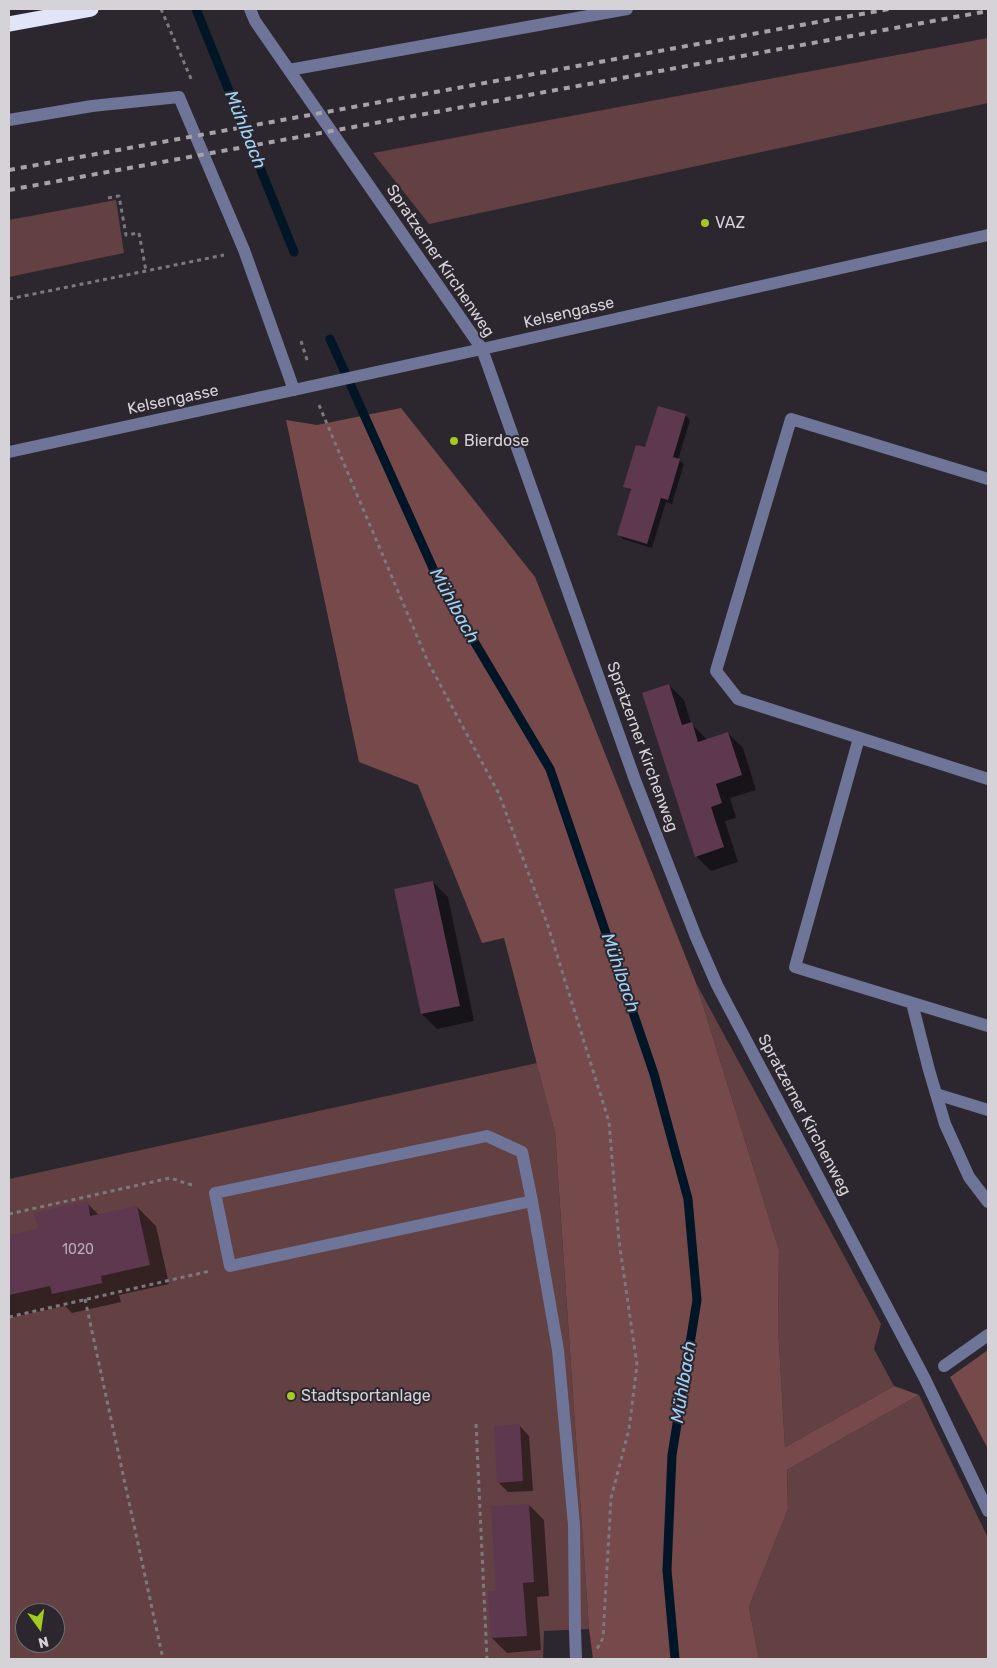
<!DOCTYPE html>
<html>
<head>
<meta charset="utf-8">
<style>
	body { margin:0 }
	#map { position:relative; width:997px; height:1668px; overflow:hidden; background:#2c272f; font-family:Rubik,sans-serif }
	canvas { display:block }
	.frame { position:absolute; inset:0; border:10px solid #d6d3d8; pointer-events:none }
	.north { position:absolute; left:15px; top:1603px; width:50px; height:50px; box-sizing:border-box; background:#2c272f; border:1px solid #706c73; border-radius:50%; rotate:166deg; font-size:14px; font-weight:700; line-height:20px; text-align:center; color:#d6d3d8 }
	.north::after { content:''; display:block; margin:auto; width:18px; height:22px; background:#a5c823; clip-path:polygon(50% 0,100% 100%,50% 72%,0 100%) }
</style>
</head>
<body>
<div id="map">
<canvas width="997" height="1668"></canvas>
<div class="frame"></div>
<div class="north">N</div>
</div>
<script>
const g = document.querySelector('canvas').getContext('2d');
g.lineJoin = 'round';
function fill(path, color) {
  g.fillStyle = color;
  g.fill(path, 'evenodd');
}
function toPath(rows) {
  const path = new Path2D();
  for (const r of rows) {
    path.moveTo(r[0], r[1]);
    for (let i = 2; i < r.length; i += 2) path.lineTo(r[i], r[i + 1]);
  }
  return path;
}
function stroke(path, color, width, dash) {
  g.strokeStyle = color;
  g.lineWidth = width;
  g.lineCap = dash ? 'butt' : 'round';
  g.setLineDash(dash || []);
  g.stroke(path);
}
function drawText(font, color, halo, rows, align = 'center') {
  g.font = font + ' Rubik,sans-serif';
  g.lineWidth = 4;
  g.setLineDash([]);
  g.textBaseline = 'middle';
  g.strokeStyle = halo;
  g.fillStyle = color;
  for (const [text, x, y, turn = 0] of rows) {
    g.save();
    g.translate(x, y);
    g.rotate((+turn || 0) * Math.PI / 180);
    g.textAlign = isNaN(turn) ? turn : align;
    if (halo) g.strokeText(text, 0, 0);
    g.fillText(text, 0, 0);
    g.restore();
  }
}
fill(toPath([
	[988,38,988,103,429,224,373,153],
	[116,200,124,253,9,277,9,220],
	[696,983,881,1324,874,1349,894,1386,785,1447,778,1326,779,1250],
	[537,1063,555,1133,589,1629,544,1631,543,1659,9,1659,9,1179],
	[25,1613,55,1613,55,1643,25,1643],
	[919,1395,988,1538,988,1658,985,1659,759,1659,749,1607,788,1509,787,1470]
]), '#634041');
fill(toPath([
	[401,408,535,577,696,983,779,1250,778,1326,785,1447,894,1386,919,1395,787,1470,788,1509,749,1607,759,1659,593,1659,589,1629,555,1133,504,938,482,943,418,785,359,762,286,420,317,425],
	[988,1350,988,1449,950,1377]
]), '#76494a');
fill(toPath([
	[685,415,690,420,678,460,684,464,672,504,666,502,652,548,623,539,619,535,632,492,625,486,646,449],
	[669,685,684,700,691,723,707,740,728,733,743,748,756,790,730,798,736,818,725,821,738,862,711,871,696,856],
	[433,882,448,897,474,1021,437,1029,422,1014,395,890],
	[87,1203,99,1215,137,1207,156,1226,169,1284,119,1295,121,1302,72,1313,65,1306,9,1318,9,1237,39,1230],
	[519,1425,529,1436,533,1491,508,1492,498,1482],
	[529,1505,544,1520,549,1596,537,1597,541,1650,507,1653,492,1638,498,1592]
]), '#0007');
stroke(toPath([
	[196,9,294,252],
	[330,339,440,584,550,769,654,1074,688,1199,697,1300,672,1455,667,1570,675,1659]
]), '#001526', 9);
fill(toPath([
	[658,406,686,414,673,457,680,459,674,480,668,500,661,498,647,544,617,535,631,489,623,487,636,445,645,447],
	[669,684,682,725,692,722,698,742,728,732,742,775,716,784,722,803,711,807,724,847,695,857,642,693],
	[433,881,460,1006,421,1014,394,889],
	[88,1201,90,1216,137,1206,150,1265,101,1276,102,1283,52,1294,50,1286,9,1295,9,1235,38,1229,34,1213],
	[520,1424,523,1481,497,1483,494,1426],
	[529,1504,534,1582,523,1583,527,1636,491,1638,488,1591,496,1591,491,1506]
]), '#5d384e');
stroke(toPath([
	[161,9,192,81],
	[108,198,119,196,126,235,139,233,146,271],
	[9,299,224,255],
	[301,341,308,363],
	[319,405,428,662,499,794,548,926,609,1122,619,1241,637,1365,629,1429,611,1498,603,1638,597,1649],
	[9,1214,170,1178,195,1186],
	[85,1299,163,1659],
	[9,1317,210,1271],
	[476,1424,487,1659]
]), '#7c787e', 3, [4, 4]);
stroke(toPath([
	[250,9,255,21,482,349,635,780,696,937,717,985,925,1379,988,1511],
	[289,70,627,9],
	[9,120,92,106,179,97,244,250,294,390],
	[9,452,482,349,988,235],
	[988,479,791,419,716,671,738,699,988,779],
	[859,738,795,967,988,1026],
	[912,1003,929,1070,945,1124,969,1177,988,1202],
	[936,1094,988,1110],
	[532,1201,230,1266,215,1193,487,1136,522,1152,532,1201,558,1350,574,1525,575,1630,576,1659],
	[944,1366,988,1335]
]), '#6e7598', 12);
stroke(toPath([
	[9,24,91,9]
]), '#e1e5f7', 15);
stroke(toPath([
	[9,170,889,9],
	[9,190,988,11]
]), '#a6a2a8', 4, [6, 6]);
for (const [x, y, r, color] of [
	[705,223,5,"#a5c823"],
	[454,441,5,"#a5c823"],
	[291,1396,5,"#a5c823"]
]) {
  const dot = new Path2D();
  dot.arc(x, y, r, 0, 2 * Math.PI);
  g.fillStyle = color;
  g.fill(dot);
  stroke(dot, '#2c272f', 2);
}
drawText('14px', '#b8acb6', null, [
	["1020",78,1250]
]);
drawText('16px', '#d6d3d8', '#2c272f', [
	["VAZ",715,223],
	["Bierdose",464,441],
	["Stadtsportanlage",301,1396]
], 'left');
drawText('16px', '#d6d3d8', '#2c272f', [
	["Spratzerner Kirchenweg",440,261,56],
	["Kelsengasse",569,313,-13],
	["Kelsengasse",173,400,-12],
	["Spratzerner Kirchenweg",642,747,70],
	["Spratzerner Kirchenweg",804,1115,62]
]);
drawText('italic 18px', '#9fd2f6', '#2c272f', [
	["Mühlbach",245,130,68],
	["Mühlbach",454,606,61],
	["Mühlbach",620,973,71],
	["Mühlbach",684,1382,-81]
]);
</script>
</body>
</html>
